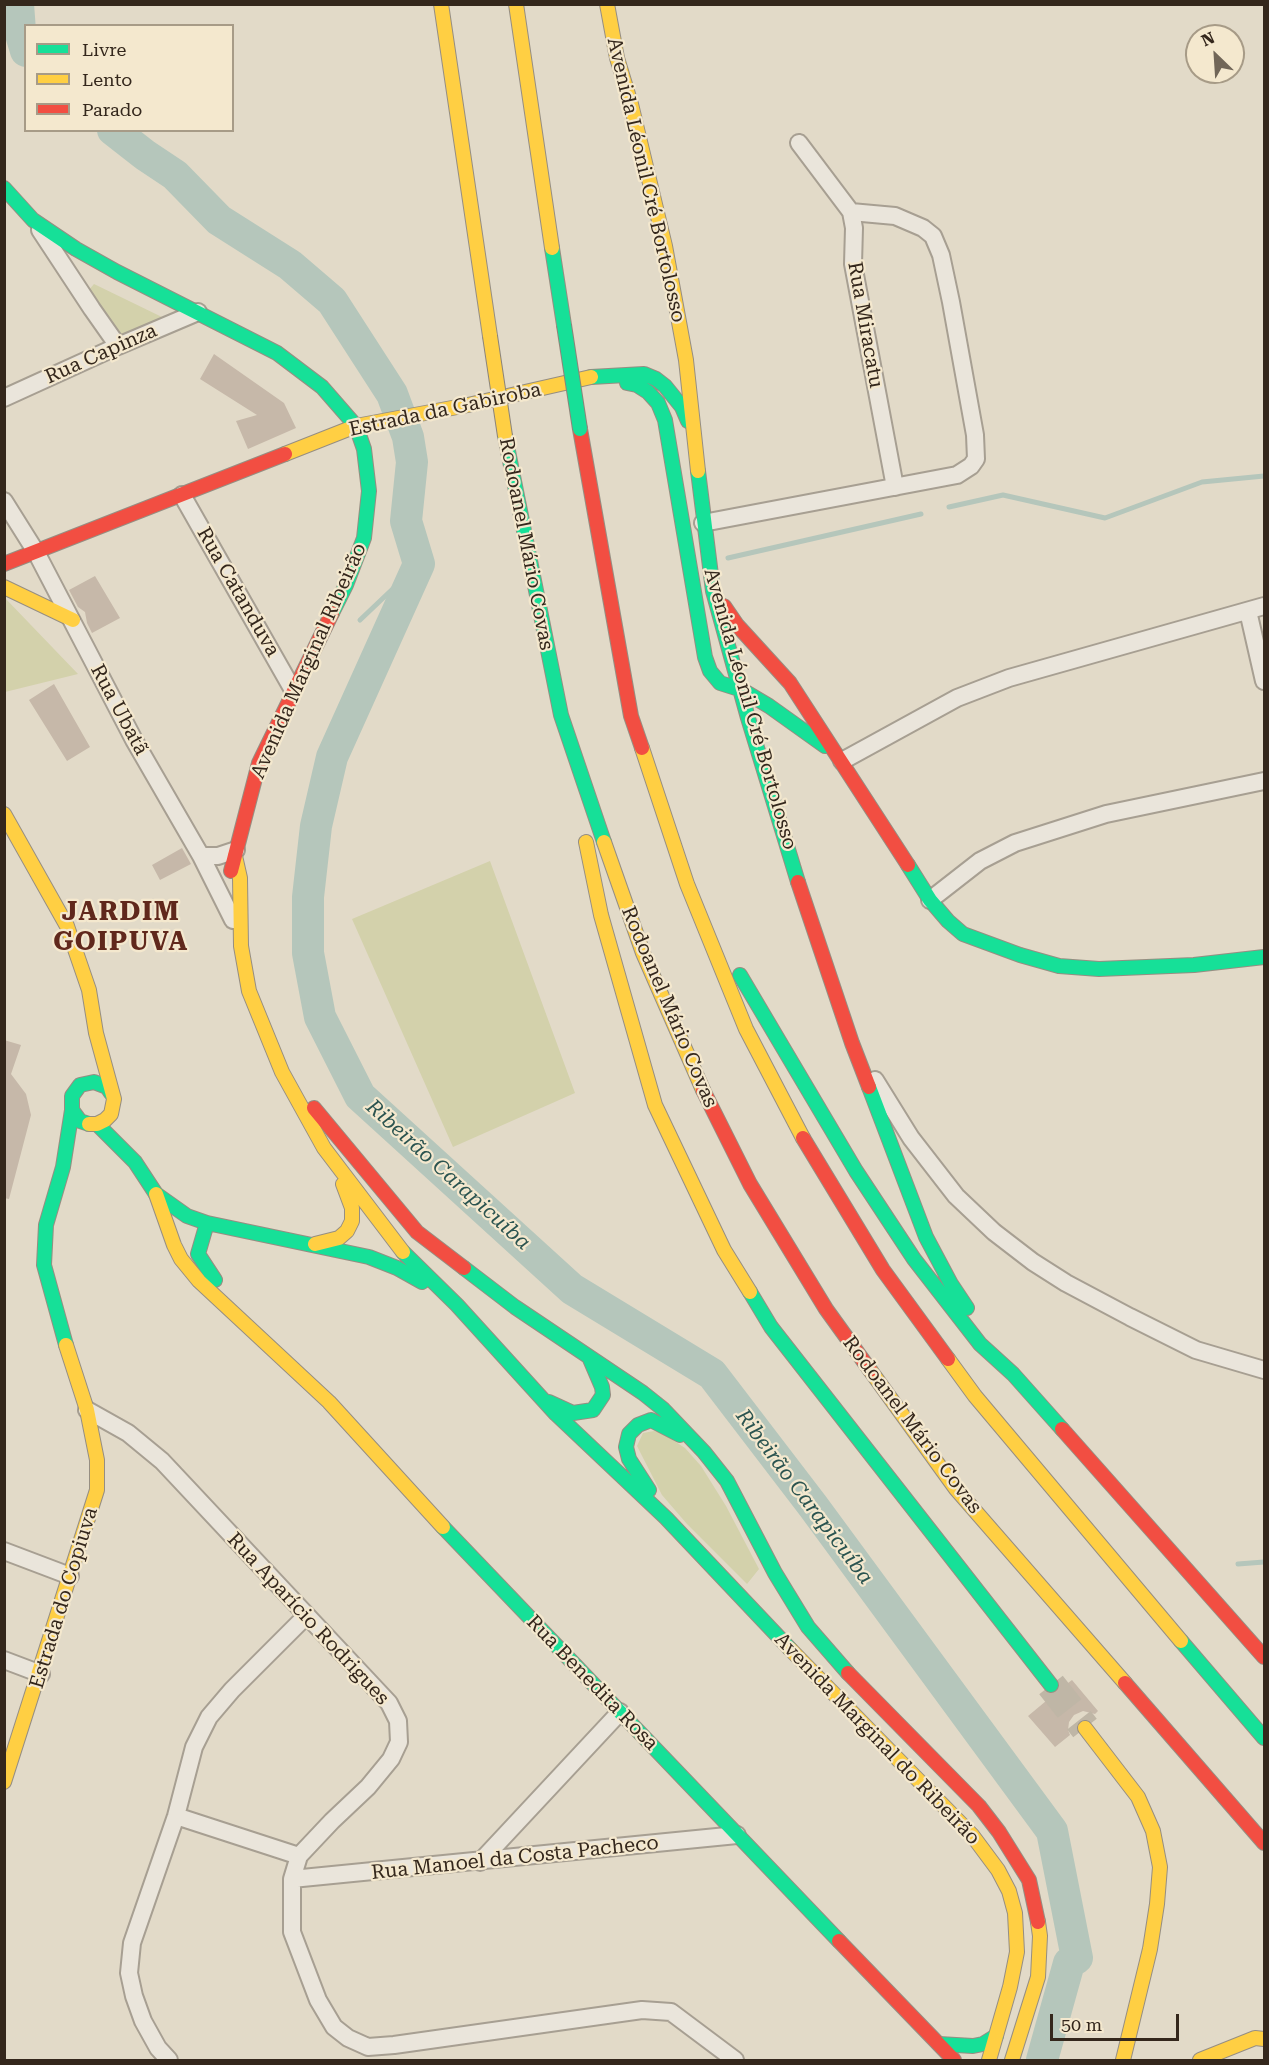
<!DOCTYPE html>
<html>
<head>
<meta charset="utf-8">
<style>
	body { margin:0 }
	#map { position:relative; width:1269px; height:2065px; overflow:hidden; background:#e2dac8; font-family:"Roboto Serif",serif }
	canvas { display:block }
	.frame { position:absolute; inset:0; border:6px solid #34271c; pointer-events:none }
	.legend { position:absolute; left:24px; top:24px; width:210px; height:108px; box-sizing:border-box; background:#f4e8ce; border:2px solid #a79b87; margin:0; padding:8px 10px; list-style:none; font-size:18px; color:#34271c }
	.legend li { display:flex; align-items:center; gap:12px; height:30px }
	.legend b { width:30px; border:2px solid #a79b87 }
	.north { position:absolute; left:1185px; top:24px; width:60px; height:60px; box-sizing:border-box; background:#f4e8ce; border:2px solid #a79b87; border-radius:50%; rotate:335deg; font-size:16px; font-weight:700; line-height:24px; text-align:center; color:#34271c }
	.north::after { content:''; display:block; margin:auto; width:21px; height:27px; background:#716658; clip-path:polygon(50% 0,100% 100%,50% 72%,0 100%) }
	.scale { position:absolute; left:1050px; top:2014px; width:129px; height:27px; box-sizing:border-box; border:3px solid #34271c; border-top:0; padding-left:8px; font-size:18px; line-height:21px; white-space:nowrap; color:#34271c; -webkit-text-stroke:4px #f4e8ce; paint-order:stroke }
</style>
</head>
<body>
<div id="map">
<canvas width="1269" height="2065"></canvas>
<div class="frame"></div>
<ul class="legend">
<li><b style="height:8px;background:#16e098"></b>Livre</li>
<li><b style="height:8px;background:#ffcf43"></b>Lento</li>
<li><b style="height:8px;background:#f24e42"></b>Parado</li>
</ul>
<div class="north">N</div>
<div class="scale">50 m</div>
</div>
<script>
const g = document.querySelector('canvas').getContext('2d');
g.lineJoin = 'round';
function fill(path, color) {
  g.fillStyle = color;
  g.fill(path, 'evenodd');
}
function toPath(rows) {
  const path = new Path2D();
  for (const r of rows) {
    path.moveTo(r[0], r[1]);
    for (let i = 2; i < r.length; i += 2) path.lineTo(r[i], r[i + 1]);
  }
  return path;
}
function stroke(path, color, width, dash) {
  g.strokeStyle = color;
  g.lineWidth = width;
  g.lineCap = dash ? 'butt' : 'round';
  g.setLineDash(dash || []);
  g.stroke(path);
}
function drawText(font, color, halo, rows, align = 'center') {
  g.font = font + ' "Roboto Serif",serif';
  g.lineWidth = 4.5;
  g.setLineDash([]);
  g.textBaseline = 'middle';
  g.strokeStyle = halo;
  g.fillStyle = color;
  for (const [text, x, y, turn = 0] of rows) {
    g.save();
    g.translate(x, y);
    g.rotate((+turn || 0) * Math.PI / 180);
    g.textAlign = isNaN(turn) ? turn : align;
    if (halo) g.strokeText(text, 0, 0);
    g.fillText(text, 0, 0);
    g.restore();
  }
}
fill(toPath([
	[94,284,164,318,122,337,88,291],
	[4,598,5,598,78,674,5,692],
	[490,861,575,1093,453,1147,352,919],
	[654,1431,662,1433,685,1448,701,1466,726,1506,759,1569,747,1584,687,1524,662,1495,637,1446,643,1433]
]), '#d3d1ab');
stroke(toPath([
	[949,507,1003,495,1105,518,1202,482,1264,476],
	[728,558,921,514],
	[360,620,419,564],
	[1238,1564,1264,1562]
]), '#b5c6bb', 5);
stroke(toPath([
	[18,4,20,31,26,51],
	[113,130,145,155,175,175,219,220,290,265,332,301,392,394,408,437,412,462,406,521,419,564,332,757,316,826,308,897,308,953,320,1017,360,1096,572,1289,712,1374,813,1506,1052,1831,1077,1958,1069,1963,1042,2060]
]), '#b5c6bb', 32);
fill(toPath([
	[214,354,284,403,296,428,248,449,236,421,257,415,200,379],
	[95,576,120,618,92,633,87,623,85,612,78,607,69,590],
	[54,684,90,747,67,761,29,700],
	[182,848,191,864,160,880,152,865],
	[4,1040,21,1045,11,1074,26,1094,31,1115,9,1199,4,1198],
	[1072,1680,1098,1711,1095,1714,1083,1711,1074,1715,1069,1722,1068,1730,1070,1735,1055,1747,1028,1716,1046,1701,1054,1702,1062,1698,1067,1691,1068,1683]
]), '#c6b8a9');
stroke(toPath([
	[1051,1685,1085,1728]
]), '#bfb6a6', 30, [30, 15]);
const street = toPath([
	[799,143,851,212,854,228,853,264,895,487],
	[40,230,92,309,118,346],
	[4,398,118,346,198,312],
	[182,495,293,690],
	[4,501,36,552,134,740,201,856,233,920],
	[703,523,957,475,971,466,976,459,975,435,951,302,941,255,933,236,923,228,895,216,851,212],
	[1248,611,1264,681],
	[842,761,957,698,1009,678,1264,606],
	[201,856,218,856,236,850],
	[930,900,980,861,1015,843,1106,814,1264,781],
	[875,1080,911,1138,956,1196,994,1232,1033,1262,1066,1283,1130,1317,1196,1350,1264,1370],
	[87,1410,128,1433,162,1461,389,1703,398,1721,399,1742,391,1759,368,1787,332,1821,299,1856,292,1879,292,1932,318,2000,334,2027,348,2038,368,2047,394,2045,642,2010,671,2012,735,2060],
	[4,1551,70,1576],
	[4,1660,41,1674],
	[176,1816,299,1856],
	[480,1862,620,1712],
	[292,1879,737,1835],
	[169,2060,158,2048,143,2021,134,1996,129,1973,132,1943,176,1816,194,1747,209,1717,232,1690,306,1616]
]);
const fast = toPath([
	[4,188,33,220,76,249,117,272,277,353,322,387,356,426,364,449,369,491,364,538,346,585,332,613],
	[552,248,564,325],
	[591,377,644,374,656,379,665,386,682,407,688,421],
	[627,383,637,385,648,392,658,403,665,420,705,657,710,671,720,683,742,690,769,706,825,746],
	[505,436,561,715,604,842],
	[698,471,713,591,748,718,798,882],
	[908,865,930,900,948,921,963,934,1020,955,1059,966,1099,969,1194,965,1264,957],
	[740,975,856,1171,914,1259,980,1344,1013,1374,1062,1429],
	[869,1087,926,1237,951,1284,967,1308],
	[89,1124,80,1121,72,1110,72,1096,80,1085,94,1082,107,1087,111,1093],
	[97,1124,135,1162,156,1194,187,1216,207,1223,369,1257,397,1268,422,1282],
	[207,1223,198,1254,215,1280],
	[403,1252,457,1305,556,1414,666,1518,790,1649],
	[464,1268,515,1307,643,1393,663,1409,704,1452,727,1481,775,1573,808,1627,848,1673],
	[750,1292,771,1327,1051,1685],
	[66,1345,44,1265,46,1225,63,1167,72,1110],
	[549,1402,573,1413,593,1410,603,1395,602,1387,590,1359],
	[649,1490,629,1459,626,1447,629,1434,638,1425,651,1420,680,1435],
	[443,1527,839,1941],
	[1181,1641,1264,1738],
	[939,2044,973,2046,983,2044,996,2036]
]);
const slow = toPath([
	[441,4,490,336],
	[516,4,552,248],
	[607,4,617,58,631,104,665,246,686,360,698,471],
	[285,454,356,426,468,405,591,377],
	[4,587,73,620],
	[642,748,687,884,746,1029,803,1138],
	[4,814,67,926,89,990,96,1033,114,1099,111,1114,105,1120,97,1124,89,1124],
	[586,842,601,915,655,1105,724,1250,750,1292],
	[604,842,643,953,703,1090],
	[235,856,240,878,241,946,249,991,282,1072,324,1148,403,1252],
	[156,1194,174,1245,181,1259,199,1281,329,1402,443,1527],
	[315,1244,339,1238,347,1231,352,1221,352,1208,343,1184],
	[948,1359,975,1396,1181,1641],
	[870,1370,956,1489,1125,1683],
	[790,1649,972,1835,998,1870,1009,1891,1015,1913,1017,1952,1010,1987,989,2060],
	[1085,1728,1138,1797,1153,1831,1160,1867,1157,1904,1150,1949,1123,2060],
	[4,1782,97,1490,97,1460,87,1410,66,1345],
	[1012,2060,1038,1977,1040,1936,1038,1922],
	[1200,2060,1255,2038,1264,2039]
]);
const jam = toPath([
	[580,429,631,716,642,748],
	[4,564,285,454],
	[724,606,737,625,790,683,908,865],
	[231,871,259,763,332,613],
	[798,882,852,1043,869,1087],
	[703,1090,750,1184,826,1309,870,1370],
	[314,1108,417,1232,464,1268],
	[803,1138,883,1270,948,1359],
	[1062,1429,1264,1657],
	[848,1673,979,1806,999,1832,1029,1880,1038,1922],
	[1125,1683,1264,1843],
	[839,1941,954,2060]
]);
stroke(street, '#a79f92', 20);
stroke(fast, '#968e82', 16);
stroke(slow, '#968e82', 16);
stroke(jam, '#968e82', 16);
stroke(street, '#eae5db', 16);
stroke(fast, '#16e098', 14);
stroke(slow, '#ffcf43', 14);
stroke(jam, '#f24e42', 14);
const fastBridge = toPath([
	[564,325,580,429]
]);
const slowBridge = toPath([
	[490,336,505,436]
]);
stroke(fastBridge, '#8c8479', 16, []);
stroke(slowBridge, '#8c8479', 16, []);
stroke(fastBridge, '#16e098', 14);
stroke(slowBridge, '#ffcf43', 14);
drawText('20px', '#34271c', '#f4e8ce', [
	["Avenida Léonil Cré Bortolosso",646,180,77],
	["Rua Miracatu",865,325,80],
	["Rua Capinza",101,354,-24],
	["Estrada da Gabiroba",445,410,-12],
	["Rodoanel Mário Covas",526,544,79],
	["Rua Catanduva",238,592,60],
	["Avenida Marginal Ribeirão",309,661,-66],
	["Avenida Léonil Cré Bortolosso",750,709,74],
	["Rua Ubatã",119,710,62],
	["Rodoanel Mário Covas",669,1007,67],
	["Rodoanel Mário Covas",912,1425,53],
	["Estrada do Copiuva",64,1598,-73],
	["Rua Aparício Rodrigues",308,1619,47],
	["Rua Benedita Rosa",592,1683,46],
	["Avenida Marginal do Ribeirão",877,1739,46],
	["Rua Manoel da Costa Pacheco",515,1858,-6]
]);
drawText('italic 21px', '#2b5450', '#f4e8ce', [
	["Ribeirão Carapicuíba",448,1175,42],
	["Ribeirão Carapicuíba",804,1497,53]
]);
g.letterSpacing = '1.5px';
drawText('bold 26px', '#60281c', '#f4e8ce', [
	["JARDIM",121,912],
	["GOIPUVA",121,942]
]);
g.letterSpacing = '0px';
</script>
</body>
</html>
